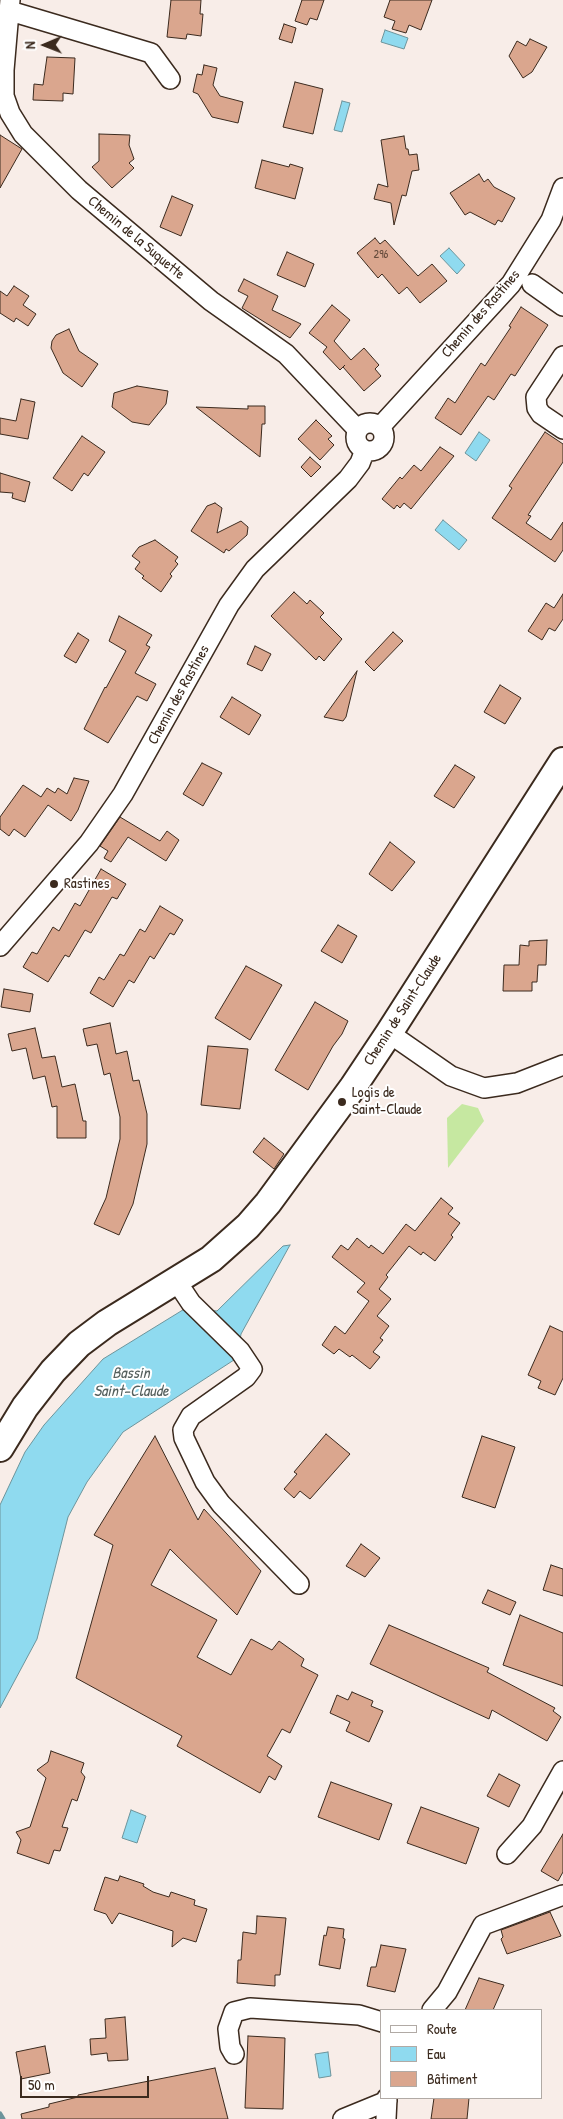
<!DOCTYPE html>
<html>
<head>
<meta charset="utf-8">
<style>
	body { margin:0 }
	#map { position:relative; width:563px; height:2119px; overflow:hidden; background:#f8ede8; font-family:"Patrick Hand",sans-serif }
	canvas { display:block }
	.legend { position:absolute; left:380px; top:2009px; width:162px; height:90px; box-sizing:border-box; background:#fff; border:1px solid #b1aaa5; margin:0; padding:6px 9px; list-style:none; font-size:15px; color:#3b2a1e }
	.legend li { display:flex; align-items:center; gap:10px; height:25px }
	.legend b { width:25px; border:1px solid #b1aaa5 }
	.north { position:absolute; left:20px; top:20px; width:50px; height:50px; -webkit-text-stroke:4px #fff; paint-order:stroke; rotate:269deg; font-size:14px; font-weight:700; line-height:20px; text-align:center; color:#3b2a1e }
	.north::after { content:''; display:block; margin:auto; width:18px; height:22px; background:#3b2a1e; clip-path:polygon(50% 0,100% 100%,50% 72%,0 100%) }
	.scale { position:absolute; left:20px; top:2076px; width:129px; height:22px; box-sizing:border-box; border:2px solid #3b2a1e; border-top:0; padding-left:6px; font-size:15px; line-height:18px; white-space:nowrap; color:#3b2a1e; -webkit-text-stroke:4px #fff; paint-order:stroke }
</style>
</head>
<body>
<div id="map">
<canvas width="563" height="2119"></canvas>
<ul class="legend">
<li><b style="height:6px;background:#fff"></b>Route</li>
<li><b style="height:14px;background:#8fdaef"></b>Eau</li>
<li><b style="height:14px;background:#daa68e"></b>Bâtiment</li>
</ul>
<div class="north">N</div>
<div class="scale">50 m</div>
</div>
<script>
const g = document.querySelector('canvas').getContext('2d');
g.lineJoin = 'round';
function fill(path, color) {
  g.fillStyle = color;
  g.fill(path, 'evenodd');
}
function toPath(rows) {
  const path = new Path2D();
  for (const r of rows) {
    if (r.length === 3) {
      path.moveTo(r[0] + r[2], r[1]);
      path.arc(r[0], r[1], r[2], 0, 2 * Math.PI);
      continue;
    }
    path.moveTo(r[0], r[1]);
    for (let i = 2; i < r.length; i += 2) path.lineTo(r[i], r[i + 1]);
  }
  return path;
}
function stroke(path, color, width, dash) {
  g.strokeStyle = color;
  g.lineWidth = width;
  g.lineCap = dash ? 'butt' : 'round';
  g.setLineDash(dash || []);
  g.stroke(path);
}
function drawText(font, color, halo, rows, align = 'center') {
  g.font = font + ' "Patrick Hand",sans-serif';
  g.lineWidth = 4;
  g.setLineDash([]);
  g.textBaseline = 'middle';
  g.strokeStyle = halo;
  g.fillStyle = color;
  for (const [text, x, y, turn = 0] of rows) {
    g.save();
    g.translate(x, y);
    g.rotate((+turn || 0) * Math.PI / 180);
    g.textAlign = isNaN(turn) ? turn : align;
    if (halo) g.strokeText(text, 0, 0);
    g.fillText(text, 0, 0);
    g.restore();
  }
}
fill(toPath([
	[462,1104,478,1108,484,1121,448,1168,447,1118]
]), '#c6e8a1');
const water = toPath([
	[385,30,408,38,404,49,381,42,385,30],
	[342,101,350,103,342,132,334,130,342,101],
	[449,248,465,265,457,274,440,256,449,248],
	[479,432,490,440,476,461,465,453,479,432],
	[443,520,467,540,459,550,435,530,443,520],
	[290,1245,241,1334,237,1358,123,1432,87,1482,68,1517,37,1639,0,1708,0,1505,25,1452,44,1425,103,1359,186,1308,217,1311,283,1246,290,1245],
	[131,1810,146,1816,137,1843,122,1838,131,1810],
	[328,2052,331,2076,319,2078,315,2054,328,2052]
]);
fill(water, '#8fdaef');
stroke(water, '#6d949b', 1);
stroke(toPath([
	[0,2114,3,2119]
]), '#6d949b', 5);
const building = toPath([
	[171,0,201,0,200,14,203,14,201,36,187,34,186,39,167,37,171,0],
	[302,0,324,0,317,20,310,18,307,25,295,21,302,0],
	[390,0,432,0,421,30,409,25,406,33,392,29,395,21,384,17,390,0],
	[284,24,296,28,292,43,279,39,284,24],
	[530,39,547,47,532,72,523,78,509,56,517,41,526,46,530,39],
	[47,57,75,58,73,94,63,93,63,101,33,100,34,84,43,85,47,57],
	[204,65,217,68,213,85,220,96,243,102,238,123,212,117,198,94,193,92,197,74,202,75,204,65],
	[295,82,323,89,313,134,283,127,295,82],
	[99,134,130,135,129,145,134,159,129,163,134,168,112,188,92,167,99,161,99,134],
	[0,135,22,149,0,188,0,135],
	[404,136,406,149,408,149,409,155,417,154,419,170,412,171,406,196,402,195,394,225,391,203,374,199,378,184,388,187,381,140,404,136],
	[262,160,289,167,290,164,303,168,295,199,255,188,262,160],
	[479,174,484,182,488,179,494,187,515,198,502,222,498,220,495,225,470,212,465,215,450,193,479,174],
	[172,196,193,205,181,236,160,227,172,196],
	[375,238,380,244,385,240,418,276,432,264,447,281,420,303,407,287,399,294,382,274,378,278,357,253,375,238],
	[287,252,314,264,305,287,277,275,287,252],
	[244,279,278,296,272,310,301,324,290,338,242,308,248,296,238,291,244,279],
	[14,286,29,296,23,305,36,314,28,326,16,318,14,322,0,313,0,291,7,296,14,286],
	[332,305,350,320,334,341,351,360,364,348,379,365,375,369,381,376,364,391,343,367,345,365,340,370,323,352,327,347,309,333,332,305],
	[521,307,548,325,515,376,511,374,494,400,488,396,461,435,435,418,448,398,455,403,481,363,485,366,511,327,509,326,521,307],
	[69,329,79,351,98,364,82,387,63,373,51,348,52,341,56,335,69,329],
	[137,386,168,391,166,404,149,425,132,422,112,407,114,393,137,386],
	[21,399,35,402,28,439,0,434,0,418,16,421,21,399],
	[248,406,265,406,265,424,262,424,260,457,196,407,248,409,248,406],
	[316,420,332,436,328,439,334,445,320,460,298,439,316,420],
	[545,432,563,444,563,462,528,515,531,516,526,523,551,540,563,522,563,550,555,562,492,518,512,488,509,486,545,432],
	[82,436,105,452,88,476,84,473,72,491,53,478,82,436],
	[440,447,454,456,411,509,404,503,400,508,397,505,394,509,382,499,400,477,402,479,414,465,421,471,440,447],
	[310,457,321,467,311,477,301,467,310,457],
	[0,473,30,482,25,502,12,498,13,493,0,492,0,473],
	[215,503,222,508,217,533,241,521,248,527,247,535,229,551,226,549,224,553,191,531,207,506,215,503],
	[155,540,178,557,175,561,178,564,170,574,172,576,161,592,142,578,144,576,135,569,140,562,132,556,139,547,155,540],
	[294,592,307,604,310,600,324,613,320,617,342,639,324,661,319,656,316,660,271,616,294,592],
	[563,594,563,619,555,631,549,628,542,640,528,631,546,603,554,608,563,594],
	[119,616,152,635,146,645,150,647,135,673,156,684,147,701,137,696,108,743,84,729,105,687,106,688,126,651,109,641,119,616],
	[393,632,403,641,374,671,365,662,393,632],
	[78,633,89,640,76,663,64,656,78,633],
	[255,646,271,654,262,671,247,664,255,646],
	[357,671,346,717,343,721,324,717,357,671],
	[500,685,521,698,505,724,484,712,500,685],
	[232,697,261,715,249,735,220,717,232,697],
	[202,763,222,773,203,806,183,794,202,763],
	[455,765,475,777,454,808,434,796,455,765],
	[74,778,89,781,78,810,71,821,48,805,25,837,14,829,9,836,0,829,0,817,23,785,41,797,47,788,55,793,58,788,67,794,74,778],
	[120,817,160,841,167,831,179,840,166,861,128,837,111,862,104,858,108,851,100,846,120,817],
	[390,842,415,862,392,891,369,874,390,842],
	[101,869,126,884,117,899,112,897,91,933,85,930,69,957,65,955,48,982,23,967,32,952,37,954,53,927,59,931,75,903,80,906,101,869],
	[160,906,183,920,174,935,170,933,154,959,150,956,134,983,129,980,113,1007,90,993,99,977,104,980,120,954,124,956,140,929,145,932,160,906],
	[338,925,357,936,342,963,321,951,338,925],
	[547,940,546,965,538,965,537,982,532,982,532,991,503,991,504,965,519,965,520,945,529,946,529,941,547,940],
	[246,966,282,985,250,1040,215,1018,246,966],
	[4,989,33,994,30,1012,1,1007,4,989],
	[315,1002,348,1021,342,1034,333,1046,308,1090,275,1070,315,1002],
	[110,1023,116,1054,127,1051,133,1081,139,1080,147,1114,147,1144,133,1204,119,1235,94,1224,106,1198,120,1139,120,1117,110,1073,104,1075,97,1044,87,1046,83,1029,110,1023],
	[35,1028,42,1058,55,1056,62,1087,75,1084,83,1121,86,1121,86,1138,57,1138,57,1106,52,1107,45,1076,33,1079,26,1048,12,1051,8,1034,35,1028],
	[208,1046,248,1049,240,1109,201,1105,208,1046],
	[264,1138,284,1154,274,1169,253,1152,264,1138],
	[441,1198,453,1208,448,1214,460,1223,451,1235,453,1237,435,1261,423,1252,421,1255,409,1246,386,1275,388,1277,379,1289,391,1299,377,1316,389,1326,380,1338,383,1340,373,1352,380,1357,370,1369,352,1355,350,1357,339,1349,334,1354,322,1345,335,1326,345,1334,369,1301,357,1292,365,1283,332,1257,341,1245,348,1250,357,1238,369,1248,371,1245,383,1254,406,1224,415,1231,441,1198],
	[550,1326,563,1332,563,1378,555,1395,538,1388,541,1381,528,1375,550,1326],
	[326,1434,350,1454,310,1499,300,1491,294,1498,284,1489,297,1474,294,1472,326,1434],
	[155,1436,198,1520,204,1509,261,1571,237,1615,170,1549,151,1585,217,1620,197,1657,231,1675,251,1639,272,1650,279,1641,304,1659,301,1666,318,1675,290,1733,282,1729,267,1756,282,1766,275,1780,269,1776,260,1793,177,1746,182,1736,76,1678,113,1545,94,1535,155,1436],
	[482,1436,515,1447,495,1508,462,1497,482,1436],
	[361,1544,380,1558,365,1577,346,1566,361,1544],
	[551,1565,563,1569,563,1596,543,1590,551,1565],
	[488,1590,516,1602,510,1615,482,1603,488,1590],
	[520,1615,563,1633,563,1686,503,1665,520,1615],
	[389,1625,489,1668,487,1672,555,1708,553,1711,561,1717,547,1741,492,1710,489,1719,370,1664,389,1625],
	[352,1692,373,1701,371,1706,383,1711,369,1742,346,1731,350,1722,330,1713,337,1695,348,1700,352,1692],
	[51,1751,84,1763,81,1772,85,1777,77,1801,72,1799,62,1827,68,1828,60,1851,54,1850,49,1864,17,1853,21,1840,16,1832,30,1827,46,1778,37,1770,48,1762,51,1751],
	[499,1774,520,1785,509,1807,487,1796,499,1774],
	[331,1782,392,1804,379,1840,318,1817,331,1782],
	[421,1807,479,1828,466,1864,407,1843,421,1807],
	[563,1834,563,1872,558,1881,541,1871,563,1834],
	[120,1876,144,1884,143,1886,153,1892,169,1897,171,1892,195,1900,194,1905,207,1909,196,1942,183,1938,172,1947,173,1931,119,1913,112,1924,106,1914,94,1910,105,1877,118,1881,120,1876],
	[550,1912,561,1936,507,1954,501,1939,503,1937,501,1930,550,1912],
	[257,1916,286,1918,280,1975,275,1975,275,1986,237,1983,238,1960,241,1960,243,1932,256,1934,257,1916],
	[328,1927,344,1929,343,1938,345,1939,340,1969,319,1965,324,1935,326,1936,328,1927],
	[381,1945,406,1949,395,1992,367,1986,371,1967,376,1967,381,1945],
	[479,1978,504,1985,493,2010,465,2010,479,1978],
	[125,2017,128,2060,108,2061,107,2053,91,2055,90,2039,106,2038,105,2019,125,2017],
	[248,2036,285,2038,283,2109,245,2108,248,2036],
	[45,2046,50,2073,21,2079,16,2052,45,2046],
	[215,2068,228,2119,22,2119,21,2114,49,2107,49,2104,78,2097,78,2095,215,2068],
	[434,2098,469,2098,467,2119,431,2119,434,2098]
]);
fill(building, '#daa68e');
stroke(building, '#3b2a1e', 1);
const street = toPath([
	[10,0,4,70,4,96,10,113,23,134,79,190,211,301,286,354,357,429],
	[10,11,151,53,170,79],
	[532,284,563,306],
	[563,356,536,397,537,408,541,414,563,429],
	[370,437,14],
	[380,427,511,284,551,220,563,188],
	[0,946,89,843,123,794,229,605,255,569,348,479,360,463,365,450],
	[389,1033,451,1076,484,1088,517,1083,563,1065],
	[177,1282,191,1303,240,1351,252,1369,246,1377,191,1416,183,1430,184,1438,205,1482,221,1504,299,1584],
	[507,1854,532,1826,563,1771],
	[432,2010,447,1992,483,1925,563,1895],
	[234,2054,230,2047,228,2029,234,2012,250,2008,359,2015,382,2022],
	[343,2119,387,2101],
	[386,2119,387,2098]
]);
const secondary = toPath([
	[0,1448,25,1407,53,1371,79,1344,107,1323,211,1259,248,1226,268,1203,353,1087,389,1033,563,761]
]);
stroke(street, '#3b2a1e', 22);
stroke(secondary, '#3b2a1e', 30);
stroke(street, '#fff', 19);
stroke(secondary, '#fff', 26);
for (const [x, y, r, color] of [
	[54,884,5,"#3b2a1e"],
	[342,1102,5,"#3b2a1e"]
]) {
  const dot = new Path2D();
  dot.arc(x, y, r, 0, 2 * Math.PI);
  g.fillStyle = color;
  g.fill(dot);
  stroke(dot, '#fff', 2);
}
drawText('12px', '#63493a', null, [
	["296",381,255]
]);
drawText('15px', '#3b2a1e', '#fff', [
	["Chemin de la Suquette",136,238,40],
	["Chemin des Rastines",481,314,-49],
	["Chemin des Rastines",179,695,-61],
	["Chemin de Saint-Claude",403,1010,-57]
]);
drawText('15px', '#3b2a1e', '#fff', [
	["Rastines",64,884],
	["Logis de",352,1093],
	["Saint-Claude",352,1110]
], 'left');
drawText('italic 16px', '#545f5d', '#fff', [
	["Bassin",131,1374],
	["Saint-Claude",131,1392]
]);
</script>
</body>
</html>
